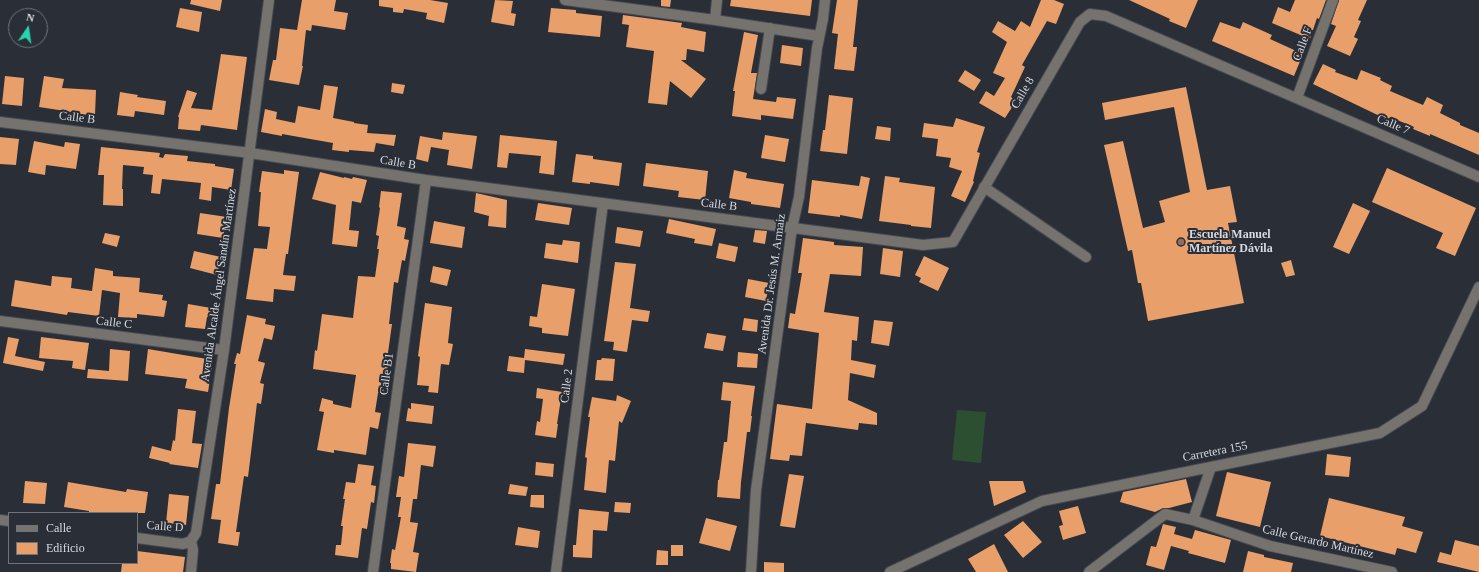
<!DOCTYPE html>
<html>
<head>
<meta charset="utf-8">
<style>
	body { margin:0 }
	#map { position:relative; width:1479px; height:572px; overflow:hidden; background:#292e37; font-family:Georgia,serif }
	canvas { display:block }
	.legend { position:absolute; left:8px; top:512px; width:130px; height:52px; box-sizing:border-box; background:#292e37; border:1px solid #6f737b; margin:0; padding:5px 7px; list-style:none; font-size:12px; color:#d7dae0 }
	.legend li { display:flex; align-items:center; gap:8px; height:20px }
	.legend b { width:20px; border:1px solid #6f737b }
	.north { position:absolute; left:8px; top:8px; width:40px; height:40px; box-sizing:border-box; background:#292e37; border:1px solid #6f737b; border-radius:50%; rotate:13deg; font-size:11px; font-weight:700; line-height:16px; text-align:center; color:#d7dae0 }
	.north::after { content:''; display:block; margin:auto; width:14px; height:18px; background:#27d5ad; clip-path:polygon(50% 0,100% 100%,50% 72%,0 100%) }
</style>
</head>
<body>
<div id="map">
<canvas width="1479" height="572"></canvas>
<ul class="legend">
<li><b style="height:5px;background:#76726e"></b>Calle</li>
<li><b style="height:11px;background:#e99f6a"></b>Edificio</li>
</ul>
<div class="north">N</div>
</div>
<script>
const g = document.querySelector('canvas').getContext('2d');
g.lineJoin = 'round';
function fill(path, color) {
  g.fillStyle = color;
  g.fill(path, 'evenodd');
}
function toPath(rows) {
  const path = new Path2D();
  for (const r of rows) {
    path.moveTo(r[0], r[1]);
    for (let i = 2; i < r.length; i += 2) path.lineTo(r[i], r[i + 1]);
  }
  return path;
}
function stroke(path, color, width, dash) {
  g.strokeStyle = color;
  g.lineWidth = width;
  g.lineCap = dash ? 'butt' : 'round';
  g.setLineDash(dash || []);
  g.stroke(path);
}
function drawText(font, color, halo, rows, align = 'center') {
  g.font = font + ' Georgia,serif';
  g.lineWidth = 4;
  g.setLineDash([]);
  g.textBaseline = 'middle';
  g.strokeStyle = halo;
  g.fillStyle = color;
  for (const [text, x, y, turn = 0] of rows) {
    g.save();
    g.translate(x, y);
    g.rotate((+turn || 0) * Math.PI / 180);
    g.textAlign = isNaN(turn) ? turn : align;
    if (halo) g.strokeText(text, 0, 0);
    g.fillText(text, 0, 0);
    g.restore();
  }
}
fill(toPath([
	[957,410,986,412,981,463,952,460]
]), '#2b4f30');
fill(toPath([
	[191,0,222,0,220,11,190,4],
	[302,0,336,0,334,11,348,13,345,30,312,25,311,31,306,30,302,66,303,66,299,85,269,80,273,60,276,60,280,28,297,30],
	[379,0,430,0,448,3,444,23,426,19,427,13,404,9,403,13,393,12,393,8,379,6],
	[495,0,513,1,511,13,516,14,514,26,491,22],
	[661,0,671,0,670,7,661,6],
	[731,0,812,0,810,16,730,6],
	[837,0,858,0,853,47,857,47,854,71,834,69,838,34,832,33],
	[1041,0,1054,0,1064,4,1056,24,1047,21,1022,65,1025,67,1011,97,1016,101,1005,118,979,103,986,91,994,96,1005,78,993,73,1007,42,992,32,998,21,1015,31,1021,21,1030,27],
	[1129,0,1198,0,1186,28,1169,21,1170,19],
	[1295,0,1326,0,1319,19,1317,18,1310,39,1272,23,1278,7,1290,12],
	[1339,0,1367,0,1358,20,1361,21,1354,37,1358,39,1350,56,1327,46,1336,26,1331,24],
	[180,8,202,12,199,32,176,27],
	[551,8,576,10,576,13,602,16,600,37,548,32],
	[623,15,682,23,681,27,706,32,704,52,687,49,686,60,681,60,706,79,691,98,670,81,667,105,648,103,654,51,626,47,629,25,622,24],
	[1220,22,1240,29,1243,22,1272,35,1270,39,1303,54,1294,76,1212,41],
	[744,32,758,35,751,73,757,73,753,99,776,102,777,97,796,99,793,119,761,115,761,120,732,116,735,91,733,91],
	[782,45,803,48,801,66,780,63],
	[221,54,247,57,237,130,201,125,200,131,178,129,179,117,178,117,187,90,197,93,191,108,212,110],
	[1323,64,1336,70,1335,72,1357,80,1361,70,1381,78,1380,80,1392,86,1390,91,1423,105,1427,97,1443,105,1440,113,1460,123,1460,125,1479,133,1479,155,1430,134,1430,136,1413,129,1414,127,1390,117,1388,120,1313,84],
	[965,70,981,80,974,91,958,81],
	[5,76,24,78,22,106,2,104],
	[44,76,64,79,62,88,96,90,95,115,72,114,72,112,39,107],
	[392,83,405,85,403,94,391,92],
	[324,85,338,87,333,118,354,122,354,123,368,125,367,133,396,135,394,146,376,143,374,152,349,150,349,152,332,150,333,143,282,134,282,136,261,132,265,109,277,112,276,119,295,123,298,106,320,110],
	[1186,87,1207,190,1230,186,1237,222,1228,223,1244,303,1148,321,1141,283,1138,283,1132,250,1128,251,1104,145,1123,141,1143,228,1165,222,1159,201,1190,192,1174,107,1105,120,1102,103],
	[120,92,138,95,137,97,166,101,164,115,135,111,134,117,117,115],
	[829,95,853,98,847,154,820,151,823,130,825,130],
	[956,118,985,127,977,152,980,153,973,181,974,182,965,202,951,196,962,171,949,167,951,158,936,156,938,139,922,137,924,123,953,127],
	[877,126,891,128,890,141,875,139],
	[443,132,477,136,472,169,447,165,449,150,431,147,428,162,416,159,420,136,442,140],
	[500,135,557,141,554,175,539,173,541,156,509,153,507,168,497,167],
	[765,135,789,139,785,162,761,158],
	[0,137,19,139,16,165,0,164],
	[34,141,64,147,65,142,80,144,76,169,46,165,45,175,28,172],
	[101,147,160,153,159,157,163,158,165,154,188,156,187,161,215,164,215,166,234,169,231,190,212,187,211,201,199,199,201,183,162,179,160,194,151,193,153,175,143,174,144,167,123,165,122,189,123,189,123,206,103,205,104,175,98,175],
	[576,154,593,156,593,159,622,163,619,186,590,182,590,184,572,182],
	[646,163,708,171,705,200,678,197,679,191,643,186],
	[1387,168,1476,208,1455,256,1436,248,1443,233,1372,202],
	[284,170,299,172,288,254,286,254,283,275,296,276,294,291,274,289,273,302,246,299,254,248,267,249,270,227,258,226,261,192,259,192,262,171,284,174],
	[734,170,747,173,746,178,784,184,780,208,751,204,751,202,729,198],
	[320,172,344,178,344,177,352,179,353,177,367,180,361,203,352,201,349,230,359,231,357,247,332,244,336,205,312,199],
	[861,176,870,178,862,219,840,215,840,217,808,213,812,180,859,186],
	[885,176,900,178,899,182,935,187,931,228,911,226,911,225,879,221],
	[381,191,402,193,397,226,406,228,404,239,409,240,405,261,402,260,398,283,394,282,389,324,392,324,387,360,389,360,383,393,378,393,375,412,381,413,378,429,370,427,366,455,334,450,334,453,317,450,324,412,319,411,322,398,333,401,333,404,351,408,356,375,313,369,315,350,317,351,322,314,353,318,358,276,375,277,379,249,377,249,379,236,376,235,380,208,379,207],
	[476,193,507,200,506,228,488,226,489,216,474,212],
	[538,203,572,208,569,225,535,220],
	[1353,203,1370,211,1349,254,1333,247],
	[200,213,227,217,223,238,197,234],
	[669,219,716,229,712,246,694,243,695,239,666,233],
	[434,221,465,227,462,248,430,243],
	[617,227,643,231,640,247,615,243],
	[755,230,767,231,765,244,753,242],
	[105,233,120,236,117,247,102,243],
	[803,238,834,242,834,245,863,247,861,276,830,274,824,312,859,317,857,341,852,340,851,360,876,365,874,378,850,373,848,400,877,413,877,425,859,423,858,430,806,423,802,456,790,455,789,461,770,459,777,404,812,409,819,333,788,328,790,313,795,314,802,273,798,273],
	[563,240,580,242,578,263,544,258,546,243,562,245],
	[719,243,738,247,735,262,716,258],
	[883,248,903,251,900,277,880,274],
	[194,251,221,257,217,275,190,268],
	[924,256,949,268,938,291,919,282,921,278,915,275],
	[1291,260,1295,275,1286,277,1281,263],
	[615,262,636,264,630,308,650,311,648,322,632,320,627,352,613,350,614,342,604,341],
	[433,266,451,270,447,286,430,282],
	[95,268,113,271,113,276,140,278,139,292,163,295,162,300,167,301,164,317,137,314,137,318,118,317,120,293,102,290,99,316,68,312,67,315,11,306,15,280,51,286,52,276,72,278,71,288,92,291],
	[748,279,769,283,766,301,745,297],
	[542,284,575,289,568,336,542,333,542,328,529,326,530,316,537,317],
	[425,303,452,307,448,343,453,344,449,365,441,364,438,393,428,392,429,386,417,385,420,357,418,356],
	[188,304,217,309,216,318,207,317,205,329,185,327],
	[247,315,266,319,265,324,275,326,272,340,264,338,258,361,265,363,260,383,264,384,261,404,257,403,248,477,244,476,236,532,240,532,238,546,218,543,221,520,211,519,216,484,220,484,229,408,236,364,234,364,237,353,240,354],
	[744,318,758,320,757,332,742,330],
	[874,320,893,322,889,346,871,343],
	[707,333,726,336,723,351,704,348],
	[8,337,19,339,15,356,45,362,43,371,3,363],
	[41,337,89,343,85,370,72,368,73,361,39,358],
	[110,349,130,351,128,381,87,378,88,369,109,371],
	[148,349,213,360,208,392,185,388,187,379,145,374],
	[525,349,565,354,563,365,525,360,524,373,507,371,509,356,524,358],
	[738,352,758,354,757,368,737,367],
	[602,358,615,359,613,381,595,380,597,360,601,360],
	[723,382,755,386,751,416,752,416,750,432,747,432,741,482,740,499,717,497,718,480,719,480,724,442,727,442,731,401,721,400],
	[537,388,562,392,557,424,558,424,556,438,535,435,537,421,540,422,543,399,536,398],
	[617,395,631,401,622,423,619,421,615,461,609,460,606,493,584,490,587,458,585,457,590,417,588,417,592,397,616,401],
	[411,403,434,406,432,424,406,421,408,408,411,409],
	[178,409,196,411,192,443,202,444,198,468,169,464,170,463,149,458,152,446,171,451,173,440,175,441],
	[408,443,436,446,433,467,421,465,417,499,413,499,410,522,418,523,413,552,419,553,416,572,391,569,391,563,390,563,392,549,395,550,401,517,398,517,401,497,396,497,399,476,404,477],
	[1327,454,1351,457,1349,477,1325,475],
	[536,462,554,464,553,477,535,475],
	[358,464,374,466,371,485,376,486,374,503,371,502,367,529,362,528,358,558,335,555,336,545,341,545,343,526,341,526,345,499,343,499,346,482,355,483],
	[1227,472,1271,482,1260,527,1216,516],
	[789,474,804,476,795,528,780,526],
	[1186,479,1192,502,1169,508,1163,508,1155,512,1120,502,1123,492],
	[25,481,47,483,45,504,23,503],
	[989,481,1023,481,1026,492,994,506],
	[68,482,126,492,127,489,148,492,145,513,89,513,89,511,64,507],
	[510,484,528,487,526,496,508,494],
	[169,494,189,496,186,525,166,523],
	[531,495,544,495,544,508,530,507],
	[1329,498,1405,517,1402,526,1423,532,1416,553,1397,548,1395,555,1320,536],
	[615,502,631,503,630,513,614,512],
	[1078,506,1086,533,1063,540,1059,526,1063,525,1059,511],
	[579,509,609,512,607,531,593,530,592,558,573,557,573,545,576,545],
	[706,518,737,526,730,551,699,543],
	[1023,521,1042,542,1023,558,1004,535],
	[1163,524,1176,527,1174,534,1192,539,1195,530,1231,540,1225,563,1188,553,1189,551,1171,546,1164,570,1146,565,1151,546,1156,547],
	[518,527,540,531,538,548,515,545],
	[1455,540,1479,546,1479,572,1437,562,1440,552,1451,555],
	[994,544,1008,572,976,572,968,559],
	[671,545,683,545,683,556,671,556],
	[657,550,668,551,668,565,656,565],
	[137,551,185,557,183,572,121,572,122,563,137,563],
	[1248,551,1264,555,1264,557,1293,563,1291,572,1243,572],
	[764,562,784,563,784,572,764,572]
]), '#e99f6a');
const minor = toPath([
	[565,0,715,20,819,36],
	[715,20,717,0],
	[761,89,770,28],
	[1297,98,1333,0],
	[0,122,250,153,426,180,923,245,953,242,1080,22,1090,14,1106,16,1479,177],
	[984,187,1086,257],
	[0,321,224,350],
	[0,520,9,521],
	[1193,520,1211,467],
	[137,538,183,544,191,541],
	[191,572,193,550,191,541,196,533,224,350,269,0],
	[373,572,426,180],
	[556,572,603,203],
	[751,572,756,490,792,228,799,197,817,48,823,19,825,0],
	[890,572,1042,501,1380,433,1422,406,1479,287],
	[1089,572,1165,514,1193,520,1270,546,1392,572]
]);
stroke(minor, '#454a52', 12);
stroke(minor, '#76726e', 10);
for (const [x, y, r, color] of [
	[1181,242,4,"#8d6e63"]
]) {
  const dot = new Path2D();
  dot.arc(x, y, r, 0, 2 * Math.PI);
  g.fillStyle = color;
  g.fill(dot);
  stroke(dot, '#292e37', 1.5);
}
drawText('12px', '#d7dae0', '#292e37', [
	["Calle F",1303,44,-69],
	["Calle 8",1023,93,-60],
	["Calle B",77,118,7],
	["Calle 7",1393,125,23],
	["Calle B",398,163,9],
	["Calle B",719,205,7],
	["Avenida Dr. Jesús M. Armaiz",772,284,-82],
	["Avenida Alcalde Ángel Sandín Martínez",219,285,-82],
	["Calle C",114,323,7],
	["Calle B1",387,374,-82],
	["Calle 2",567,386,-83],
	["Carretera 155",1215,452,-11],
	["Calle D",165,527,4],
	["Calle Gerardo Martínez",1318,542,13]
]);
drawText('bold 12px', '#d7dae0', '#292e37', [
	["Escuela Manuel",1189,235],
	["Martínez Dávila",1189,249]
], 'left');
</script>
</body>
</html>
